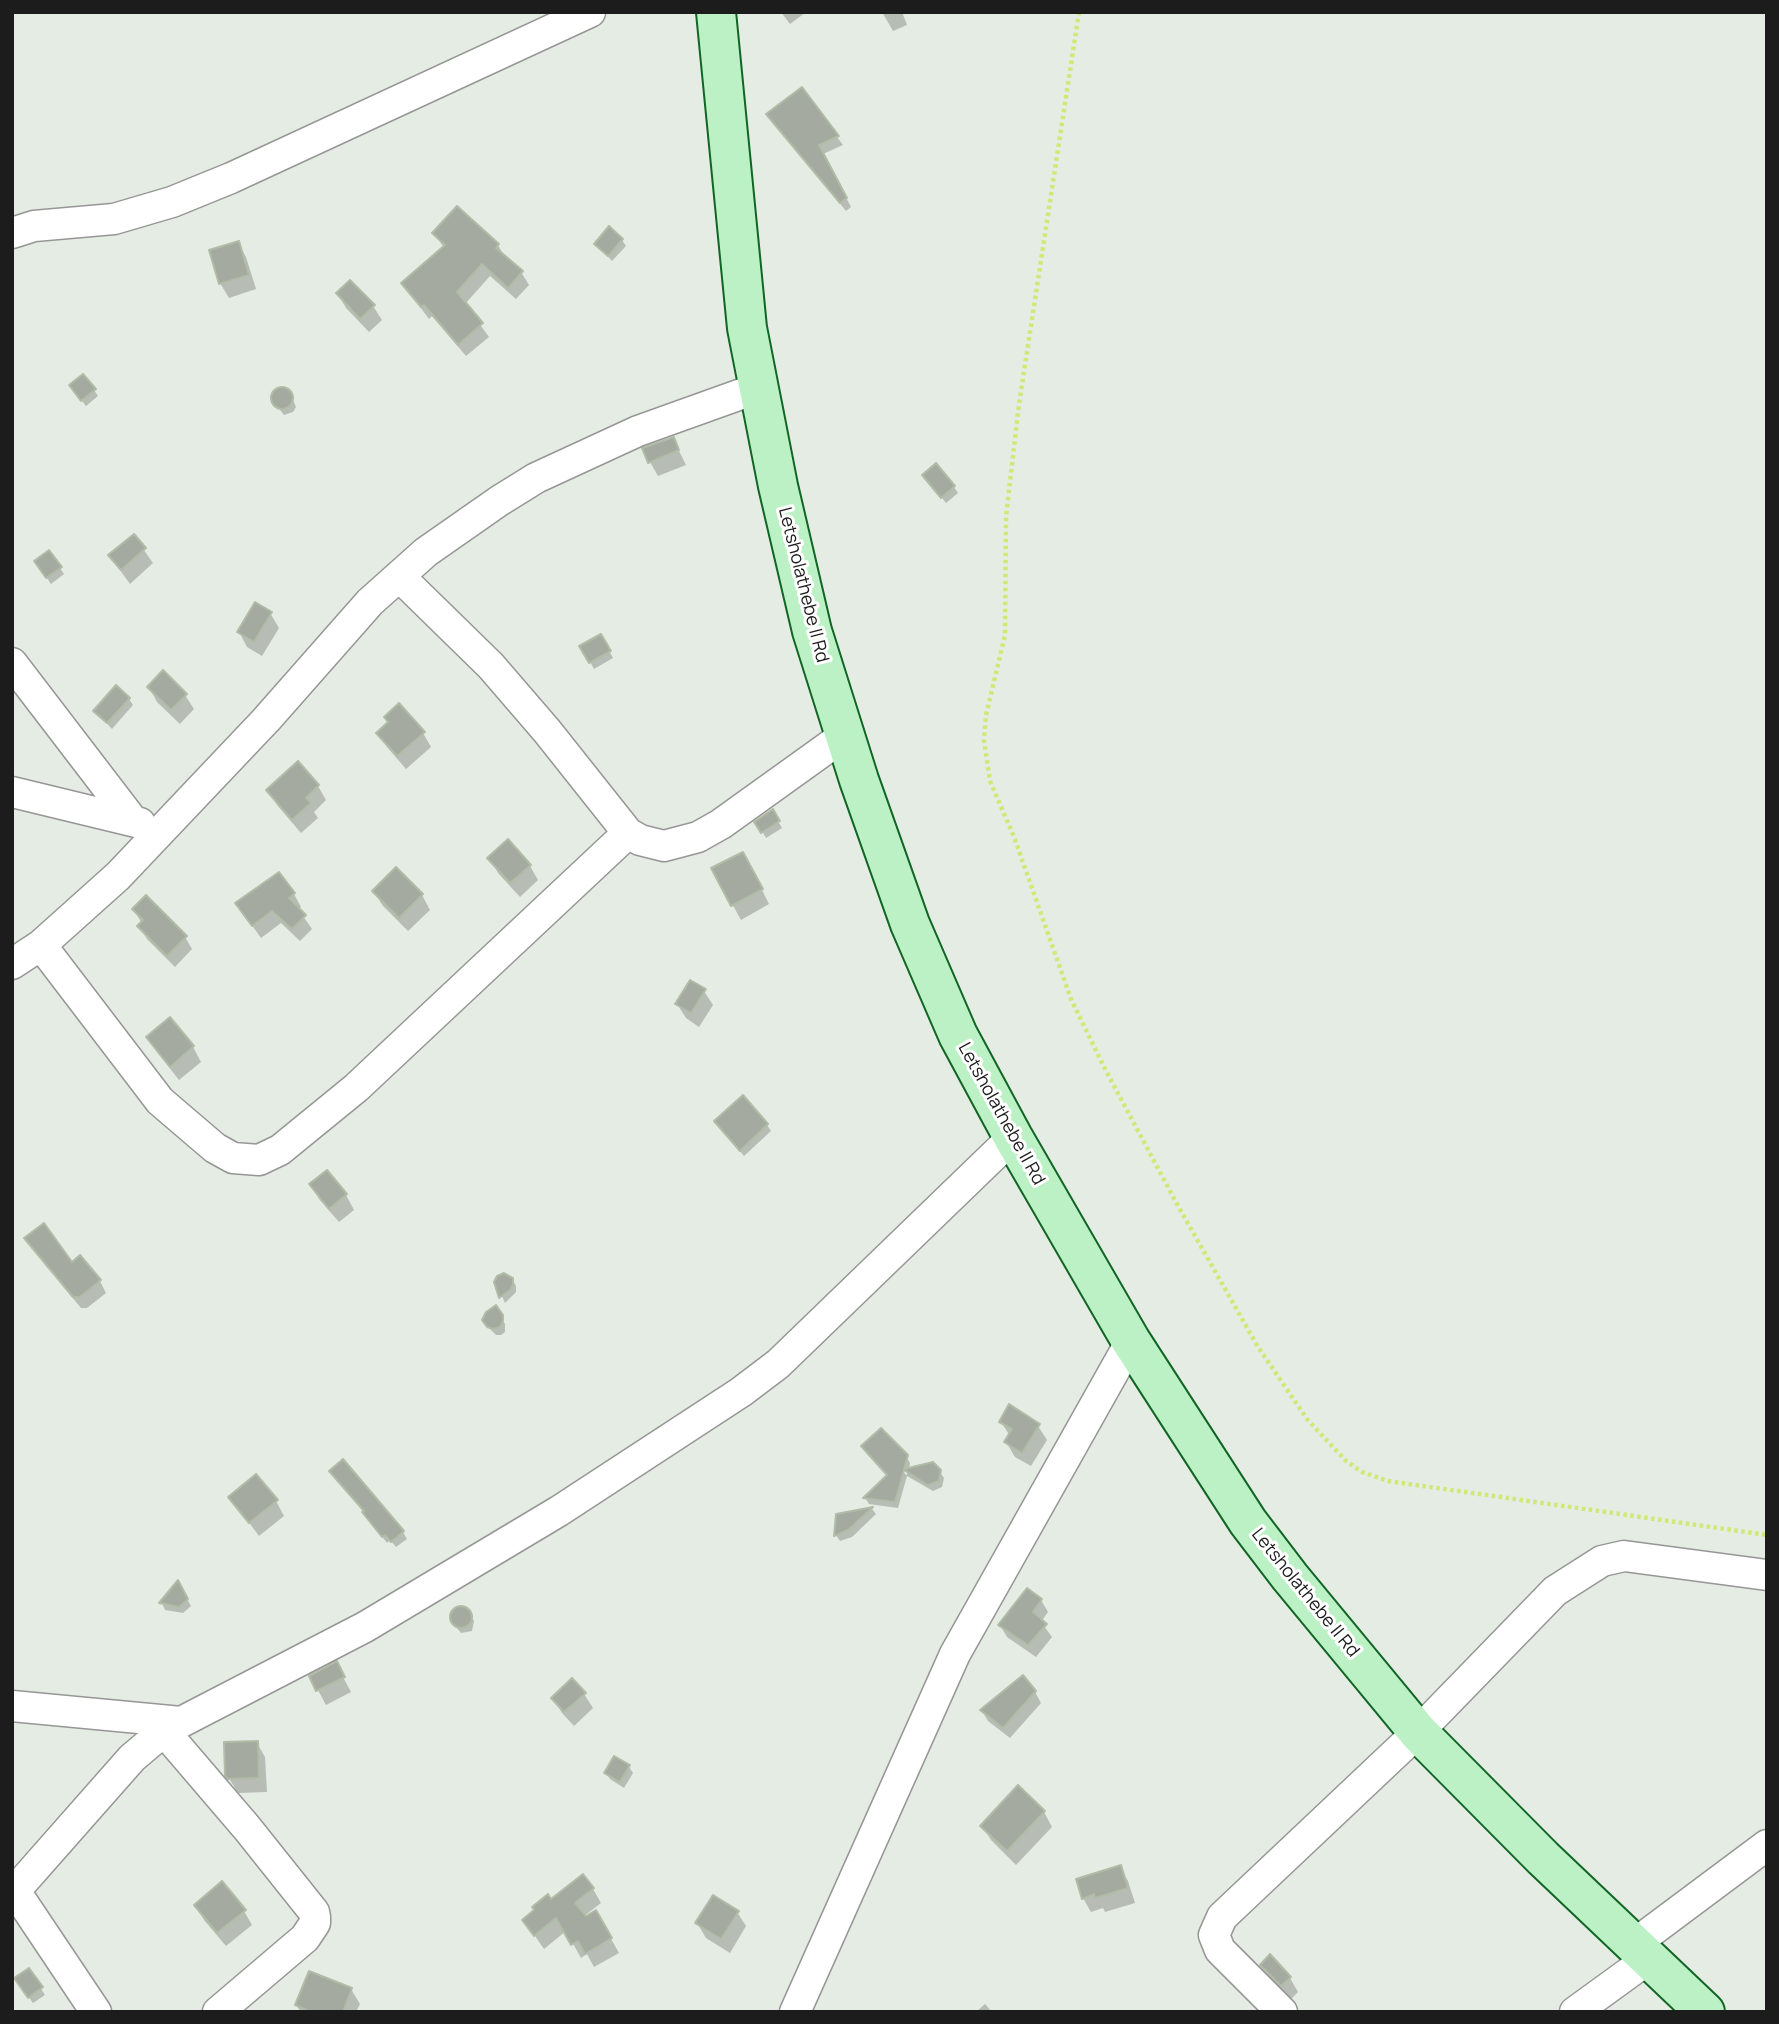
<!DOCTYPE html>
<html>
<head>
<meta charset="utf-8">
<style>
	body { margin:0 }
	#map { position:relative; width:1779px; height:2024px; overflow:hidden; background:#e5ece3; font-family:Manrope,sans-serif }
	canvas { display:block }
	.frame { position:absolute; inset:0; border:14px solid #1c1c1c; pointer-events:none }
</style>
</head>
<body>
<div id="map">
<canvas width="1779" height="2024"></canvas>
<div class="frame"></div>
</div>
<script>
const g = document.querySelector('canvas').getContext('2d');
g.lineJoin = 'round';
function fill(path, color) {
  g.fillStyle = color;
  g.fill(path, 'evenodd');
}
function toPath(rows) {
  const path = new Path2D();
  for (const r of rows) {
    if (r.length === 3) {
      path.moveTo(r[0] + r[2], r[1]);
      path.arc(r[0], r[1], r[2], 0, 2 * Math.PI);
      continue;
    }
    path.moveTo(r[0], r[1]);
    for (let i = 2; i < r.length; i += 2) path.lineTo(r[i], r[i + 1]);
  }
  return path;
}
function stroke(path, color, width, dash) {
  g.strokeStyle = color;
  g.lineWidth = width;
  g.lineCap = dash ? 'butt' : 'round';
  g.setLineDash(dash || []);
  g.stroke(path);
}
function drawText(font, color, halo, rows, align = 'center') {
  g.font = font + ' Manrope,sans-serif';
  g.lineWidth = 6;
  g.setLineDash([]);
  g.textBaseline = 'middle';
  g.strokeStyle = halo;
  g.fillStyle = color;
  for (const [text, x, y, turn = 0] of rows) {
    g.save();
    g.translate(x, y);
    g.rotate((+turn || 0) * Math.PI / 180);
    g.textAlign = isNaN(turn) ? turn : align;
    if (halo) g.strokeText(text, 0, 0);
    g.fillText(text, 0, 0);
    g.restore();
  }
}
fill(toPath([
	[781,12,804,12,805,13,790,24],
	[882,12,902,12,907,25,893,31],
	[801,89,843,145,823,154,851,207,846,211,768,114],
	[457,209,498,245,506,259,521,272,529,285,516,299,490,276,465,304,489,337,466,356,432,316,429,319,403,284,444,248,435,234],
	[622,240,626,246,612,261,596,244],
	[238,243,246,257,256,289,229,298,220,283],
	[338,294,373,306,382,320,369,332,346,308],
	[283,388,289,390,296,407,293,412,284,415,273,401,273,395,277,390],
	[94,390,98,396,86,406,75,392],
	[673,439,686,465,658,476,650,462],
	[924,475,954,487,958,493,946,503],
	[134,536,153,563,130,584,110,556],
	[40,568,60,568,64,574,51,584],
	[270,613,279,628,262,656,247,647,239,632],
	[601,636,613,658,594,669,582,647],
	[149,687,185,695,194,709,180,724,157,702],
	[129,699,133,705,112,729,95,711],
	[379,733,423,733,431,747,406,769,387,747],
	[318,786,326,800,314,812,318,818,301,833,277,805,268,790],
	[772,811,782,828,766,838,757,822],
	[490,858,530,866,538,880,520,897,498,873],
	[751,868,769,904,741,920,713,869],
	[279,875,294,894,301,907,298,909,312,929,300,941,281,923,261,938,237,904],
	[374,892,422,895,430,910,408,931,383,906],
	[134,910,185,937,192,949,175,967,147,939,139,926,141,922],
	[704,991,713,1005,699,1027,686,1018,677,1004],
	[170,1020,193,1047,201,1062,179,1080,157,1052,148,1038],
	[716,1122,767,1125,771,1131,744,1156],
	[326,1172,346,1195,354,1210,339,1222,319,1199,311,1185],
	[26,1238,100,1281,106,1293,87,1308,81,1308,33,1250],
	[512,1279,516,1286,516,1292,505,1303,496,1282],
	[495,1307,505,1324,505,1332,501,1335,496,1335,488,1327],
	[1001,1422,1038,1426,1047,1440,1031,1466,1015,1457,1006,1442,1010,1436],
	[863,1447,906,1456,910,1463,909,1469,939,1471,944,1478,942,1487,933,1491,907,1476,898,1508,869,1504,865,1498,888,1476],
	[897,1465,907,1471,907,1475,895,1467],
	[343,1461,403,1532,407,1539,396,1547,390,1540,387,1543,368,1519],
	[230,1497,276,1501,284,1516,259,1536],
	[872,1509,876,1514,852,1537,840,1541,836,1535,837,1516],
	[178,1583,191,1606,183,1613,165,1610,162,1603],
	[1041,1600,1048,1612,1041,1622,1052,1637,1036,1657,1007,1637,1000,1625],
	[459,1608,465,1609,469,1613,474,1621,472,1631,461,1633,456,1627,452,1619,453,1612],
	[336,1664,351,1692,326,1705,311,1677],
	[1035,1692,1041,1703,1010,1738,988,1721,982,1711],
	[584,1694,593,1708,574,1726,562,1713,553,1698],
	[257,1743,265,1757,267,1792,238,1793,227,1775],
	[629,1767,633,1773,624,1788,610,1779,606,1773],
	[1018,1788,1044,1812,1052,1827,1016,1865,991,1840,982,1826],
	[1120,1867,1128,1881,1135,1903,1105,1912,1103,1908,1091,1912,1083,1898],
	[593,1889,601,1903,584,1916,585,1918,596,1912,619,1953,594,1967,587,1954,581,1958,566,1931,544,1949,524,1920],
	[196,1905,244,1911,252,1925,226,1946,204,1920],
	[737,1912,746,1926,730,1953,706,1938,697,1923],
	[1262,1965,1290,1978,1298,1992,1290,2000,1270,1979],
	[29,1970,45,1995,33,2003,20,1985],
	[351,1989,360,2004,356,2012,300,2012,297,2005],
	[985,2004,992,2012,976,2012]
]), '#0003');
const building = toPath([
	[802,87,839,136,819,145,847,198,840,203,766,114,802,87],
	[457,206,499,244,496,248,523,271,508,288,482,264,457,292,483,323,458,345,424,305,421,307,401,283,445,245,432,233,457,206],
	[609,226,623,239,608,256,594,244,609,226],
	[239,241,249,275,219,284,209,250,239,241],
	[350,280,375,305,360,319,336,293,350,280],
	[83,374,96,389,81,401,69,385,83,374],
	[282,398,11],
	[674,437,679,450,648,463,642,448,674,437],
	[936,463,955,486,941,498,922,475,936,463],
	[134,534,146,548,121,570,108,555,134,534],
	[49,550,62,567,46,578,34,561,49,550],
	[255,602,272,612,254,642,237,632,255,602],
	[601,634,611,651,589,663,579,646,601,634],
	[163,670,187,694,171,710,147,687,163,670],
	[116,685,130,698,107,723,93,711,116,685],
	[399,703,425,732,397,756,376,733,388,722,384,717,399,703],
	[298,761,319,785,306,798,311,803,292,820,266,790,298,761],
	[773,809,780,821,761,833,754,822,773,809],
	[508,839,531,865,510,883,487,858,508,839],
	[743,852,763,889,731,906,711,868,743,852],
	[396,867,423,894,399,918,372,891,396,867],
	[279,872,295,893,289,898,306,915,292,929,272,911,252,926,235,903,279,872],
	[146,895,187,936,167,956,137,926,143,920,132,909,146,895],
	[690,980,706,989,691,1013,675,1004,690,980],
	[170,1017,194,1046,170,1067,146,1037,170,1017],
	[743,1095,768,1124,740,1151,714,1121,743,1095],
	[327,1170,347,1194,329,1209,309,1184,327,1170],
	[44,1223,72,1262,80,1255,101,1280,80,1297,73,1297,24,1238,44,1223],
	[504,1273,513,1278,513,1285,510,1290,499,1298,494,1282,497,1276,504,1273],
	[496,1305,503,1315,503,1321,500,1327,493,1329,487,1327,482,1320,486,1312,496,1305],
	[1009,1404,1040,1424,1022,1453,1004,1442,1012,1429,999,1422,1009,1404],
	[881,1428,908,1455,904,1469,933,1462,941,1470,939,1481,928,1485,904,1470,895,1502,863,1498,887,1475,861,1446,881,1428],
	[343,1459,404,1531,391,1542,385,1535,382,1537,362,1512,364,1511,329,1471,343,1459],
	[256,1474,278,1500,249,1523,228,1497,256,1474],
	[873,1507,848,1530,834,1536,836,1514,873,1507],
	[178,1580,188,1599,179,1607,159,1603,178,1580],
	[1027,1588,1042,1599,1033,1612,1047,1624,1028,1645,998,1625,1027,1588],
	[461,1617,11],
	[337,1661,345,1677,316,1691,309,1676,337,1661],
	[1023,1675,1036,1691,1003,1728,980,1710,1023,1675],
	[572,1678,586,1693,564,1712,551,1698,572,1678],
	[258,1741,259,1778,228,1779,225,1776,224,1742,258,1741],
	[614,1756,630,1765,620,1782,604,1773,614,1756],
	[1018,1785,1045,1811,1007,1851,980,1826,1018,1785],
	[1121,1865,1128,1888,1095,1898,1094,1894,1082,1899,1076,1879,1121,1865],
	[583,1874,594,1888,575,1903,586,1916,596,1910,612,1938,585,1954,578,1941,571,1945,556,1918,534,1936,522,1920,534,1910,532,1907,548,1894,551,1899,583,1874],
	[222,1881,246,1910,217,1933,194,1905,222,1881],
	[713,1895,739,1911,721,1939,695,1923,713,1895],
	[1270,1954,1291,1977,1281,1986,1260,1965,1270,1954],
	[29,1968,43,1987,28,1998,14,1978,29,1968],
	[309,1971,352,1988,343,2012,311,2012,295,2005,309,1971]
]);
fill(building, '#a4aa9f');
stroke(building, '#b0bca7', 2);
const street = toPath([
	[12,233,34,226,114,219,172,202,231,178,590,12],
	[399,576,491,666,547,731,628,833,640,840,664,846,698,837,721,824,845,735],
	[12,663,133,821],
	[12,792,140,823],
	[41,945,160,1101,215,1148,233,1158,259,1160,280,1150,356,1088,628,833],
	[12,964,41,945,118,876,266,720,370,602,426,552,499,501,536,478,638,431,758,388],
	[12,1706,181,1722],
	[164,1731,247,1828,314,1912,315,1917,315,1923,305,1938,218,2012],
	[15,1891,96,2012],
	[12,1894,132,1758,164,1731,365,1627,559,1511,741,1392,778,1364,1013,1137],
	[1633,1945,1767,1845],
	[795,2012,955,1654,1131,1341],
	[1282,2012,1220,1950,1214,1935,1222,1917,1418,1732,1555,1591,1602,1561,1624,1556,1767,1575],
	[1575,2012,1648,1959]
]);
const secondary = toPath([
	[716,12,747,328,778,486,812,631,859,780,910,924,958,1035,1013,1137,1131,1341,1248,1522,1290,1577,1418,1732,1543,1858,1705,2012]
]);
stroke(street, '#969696', 33);
stroke(secondary, '#116525', 42);
stroke(toPath([
	[1079,12,1019,404,1006,516,1005,635,986,715,984,740,990,781,1014,837,1071,999,1104,1067,1178,1206,1258,1347,1307,1419,1346,1461,1362,1472,1388,1481,1767,1535]
]), '#cfe977', 4.5, [3.5, 3.5]);
stroke(street, '#fff', 30);
stroke(secondary, '#bcf1c5', 38);
drawText('18px', '#1c1c1c', '#fff', [
	["Letsholathebe II Rd",803,585,76],
	["Letsholathebe II Rd",1001,1114,61],
	["Letsholathebe II Rd",1305,1593,51]
]);
</script>
</body>
</html>
